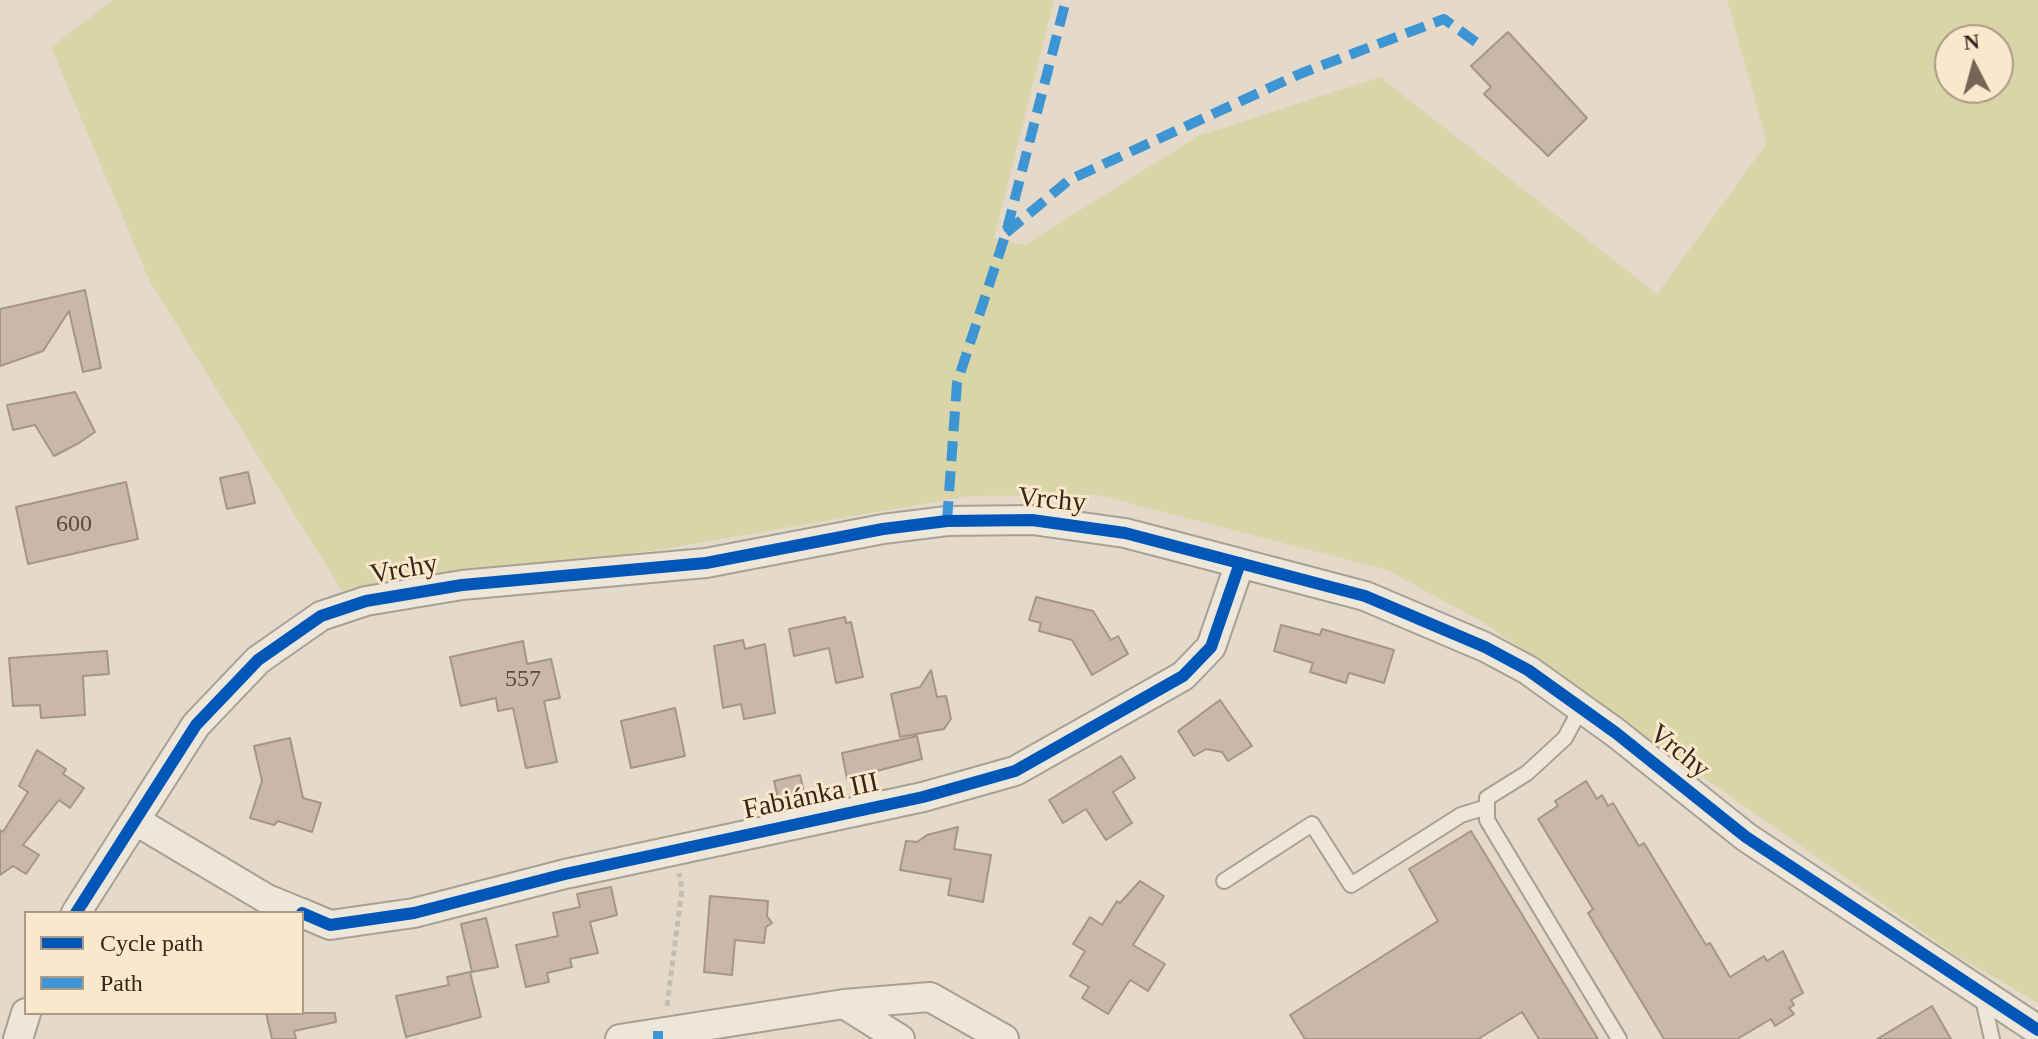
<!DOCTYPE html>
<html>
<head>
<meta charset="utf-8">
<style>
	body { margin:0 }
	#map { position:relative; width:2038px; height:1039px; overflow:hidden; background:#e5dac9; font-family:Georgia,serif }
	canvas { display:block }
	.legend { position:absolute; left:24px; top:911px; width:280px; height:104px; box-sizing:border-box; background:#f9e8cc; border:2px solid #ac9a85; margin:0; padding:10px 14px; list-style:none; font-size:24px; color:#39261a }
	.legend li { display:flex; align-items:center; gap:16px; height:40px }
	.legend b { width:40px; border:2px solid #ac9a85 }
	.north { position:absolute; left:1934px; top:24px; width:80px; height:80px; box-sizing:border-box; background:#f9e8cc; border:2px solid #ac9a85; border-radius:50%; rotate:354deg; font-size:22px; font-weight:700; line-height:32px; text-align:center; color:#39261a }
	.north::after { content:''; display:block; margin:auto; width:28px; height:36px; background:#756557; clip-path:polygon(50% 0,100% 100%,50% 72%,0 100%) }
</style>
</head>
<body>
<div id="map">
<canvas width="2038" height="1039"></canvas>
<ul class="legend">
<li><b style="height:10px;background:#0057b8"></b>Cycle path</li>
<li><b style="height:10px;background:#3e95d4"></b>Path</li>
</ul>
<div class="north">N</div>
</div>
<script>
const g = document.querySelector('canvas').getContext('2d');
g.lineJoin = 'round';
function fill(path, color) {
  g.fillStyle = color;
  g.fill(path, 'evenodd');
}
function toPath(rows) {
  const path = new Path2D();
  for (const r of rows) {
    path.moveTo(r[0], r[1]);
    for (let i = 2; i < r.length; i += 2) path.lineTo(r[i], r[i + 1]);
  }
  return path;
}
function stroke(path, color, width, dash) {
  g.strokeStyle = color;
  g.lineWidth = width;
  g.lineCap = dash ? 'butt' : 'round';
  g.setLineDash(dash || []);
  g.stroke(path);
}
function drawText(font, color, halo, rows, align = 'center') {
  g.font = font + ' Georgia,serif';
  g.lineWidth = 6;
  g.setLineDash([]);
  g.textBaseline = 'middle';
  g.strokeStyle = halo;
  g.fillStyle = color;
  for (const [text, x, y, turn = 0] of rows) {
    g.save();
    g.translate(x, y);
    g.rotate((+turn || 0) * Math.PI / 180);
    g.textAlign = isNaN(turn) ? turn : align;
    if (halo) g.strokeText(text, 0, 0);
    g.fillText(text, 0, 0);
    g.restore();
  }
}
fill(toPath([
	[113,0,1054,0,994,238,1025,245,1198,136,1380,77,1657,294,1767,143,1727,0,2038,0,2038,1003,1954,954,1486,624,1387,570,1098,495,969,496,664,549,342,591,150,282,51,47],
	[1950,40,1998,40,1998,88,1950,88]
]), '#d9d5a9');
const building = toPath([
	[1508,32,1587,118,1548,156,1484,94,1491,87,1471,66,1508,32],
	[85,290,101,368,83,372,69,311,43,351,0,366,0,309,85,290],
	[75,392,95,432,79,443,54,456,35,425,13,430,7,405,75,392],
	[248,472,255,503,227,509,220,478,248,472],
	[126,482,138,539,28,564,16,507,126,482],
	[1036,597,1093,611,1111,640,1118,636,1128,654,1092,675,1072,640,1039,631,1041,623,1029,620,1036,597],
	[845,617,846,623,851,622,863,677,836,683,829,648,794,656,789,629,845,617],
	[1281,625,1320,635,1322,629,1394,650,1384,683,1349,673,1346,683,1310,672,1313,663,1274,651,1281,625],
	[743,640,745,649,765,644,775,713,744,719,741,704,723,708,714,646,743,640],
	[523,641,527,664,551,659,560,698,544,701,557,762,526,768,513,708,498,711,496,698,461,706,450,657,523,641],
	[107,651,109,674,83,676,85,715,41,718,40,705,13,706,9,658,107,651],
	[931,670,937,697,946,696,951,719,944,729,900,737,891,694,920,687,931,670],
	[1220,700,1252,746,1228,761,1222,752,1206,749,1194,756,1178,731,1220,700],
	[675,708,685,756,631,768,621,721,675,708],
	[917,736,922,759,847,779,842,753,917,736],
	[290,738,303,798,321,803,312,832,278,821,274,825,250,818,262,781,254,746,290,738],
	[37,750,66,769,63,774,84,788,70,808,59,800,23,845,39,855,26,874,13,866,0,875,0,830,3,832,28,792,19,786,37,750],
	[1121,756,1135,778,1113,792,1132,823,1106,840,1086,809,1063,823,1049,800,1121,756],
	[800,775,806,801,780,807,774,781,800,775],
	[1586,781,1597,799,1602,795,1608,806,1613,803,1639,846,1644,843,1706,945,1710,943,1730,977,1764,956,1767,961,1783,951,1803,993,1791,1000,1794,1005,1789,1008,1794,1014,1775,1026,1771,1019,1737,1039,1664,1039,1588,913,1593,909,1538,819,1558,806,1555,801,1586,781],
	[958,827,954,849,991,855,983,902,948,895,951,879,900,870,906,841,917,842,927,835,958,827],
	[1471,831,1598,1039,1539,1039,1522,1012,1478,1039,1305,1039,1290,1015,1438,921,1409,869,1471,831],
	[1140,881,1164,896,1133,945,1165,964,1148,991,1130,980,1108,1014,1082,998,1089,987,1070,976,1085,951,1073,944,1090,917,1102,925,1117,901,1120,903,1140,881],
	[611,887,617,915,590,922,598,953,570,959,572,967,547,973,549,982,526,987,516,945,558,936,553,913,580,907,577,894,611,887],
	[710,896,768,901,767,916,772,923,766,927,764,943,735,940,732,975,704,972,710,896],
	[486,918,498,967,472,972,461,924,486,918],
	[470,972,481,1017,406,1037,396,996,449,985,447,977,470,972],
	[1932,1006,1951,1039,1877,1039,1932,1006],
	[266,1013,335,1013,336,1022,294,1031,296,1039,272,1039,266,1013]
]);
fill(building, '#cab7a9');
stroke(building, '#a59588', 2);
const service = toPath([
	[1581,708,1565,738,1527,773,1487,798,1487,820,1619,1039],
	[1224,881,1312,824,1351,885,1461,815,1487,807],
	[1988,996,1985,1008,1992,1039]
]);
const minor = toPath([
	[136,821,267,899,301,913],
	[76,913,196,725,258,660,321,616,366,601,462,585,706,563,883,529,947,521,1032,520,1125,533,1365,596,1485,647,1528,670,1616,733,1746,837,2038,1030],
	[302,913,330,925,414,913,565,874,923,797,1015,771,1183,676,1211,647,1240,563],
	[844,1004,900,1039],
	[18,1039,26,1013],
	[620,1039,844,1004,930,997,1004,1039]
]);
stroke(service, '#aa9f93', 18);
stroke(minor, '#aa9f93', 32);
stroke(toPath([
	[667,1006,682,889,679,873]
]), '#c5bcb2', 5, [6, 4]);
stroke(service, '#ede6db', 14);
stroke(minor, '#ede6db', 28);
stroke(toPath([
	[1006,233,1069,180,1302,73,1444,19,1484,48],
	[947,521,957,383,1006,233,1066,0],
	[658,1031,658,1039]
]), '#3e95d4', 10, [20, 10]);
stroke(toPath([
	[76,913,196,725,258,660,321,616,366,601,462,585,706,563,883,529,947,521,1032,520,1125,533,1365,596,1485,647,1528,670,1616,733,1746,837,2038,1030],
	[302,913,330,925,414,913,565,874,923,797,1015,771,1183,676,1211,647,1240,563]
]), '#0057b8', 12);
drawText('24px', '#5d4a3e', null, [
	["600",74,525],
	["557",523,680]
]);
drawText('28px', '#39261a', '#f9e8cc', [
	["Vrchy",1052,501,5],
	["Vrchy",404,570,-10],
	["Vrchy",1679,752,39],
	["Fabiánka III",811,797,-12]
]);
</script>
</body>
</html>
